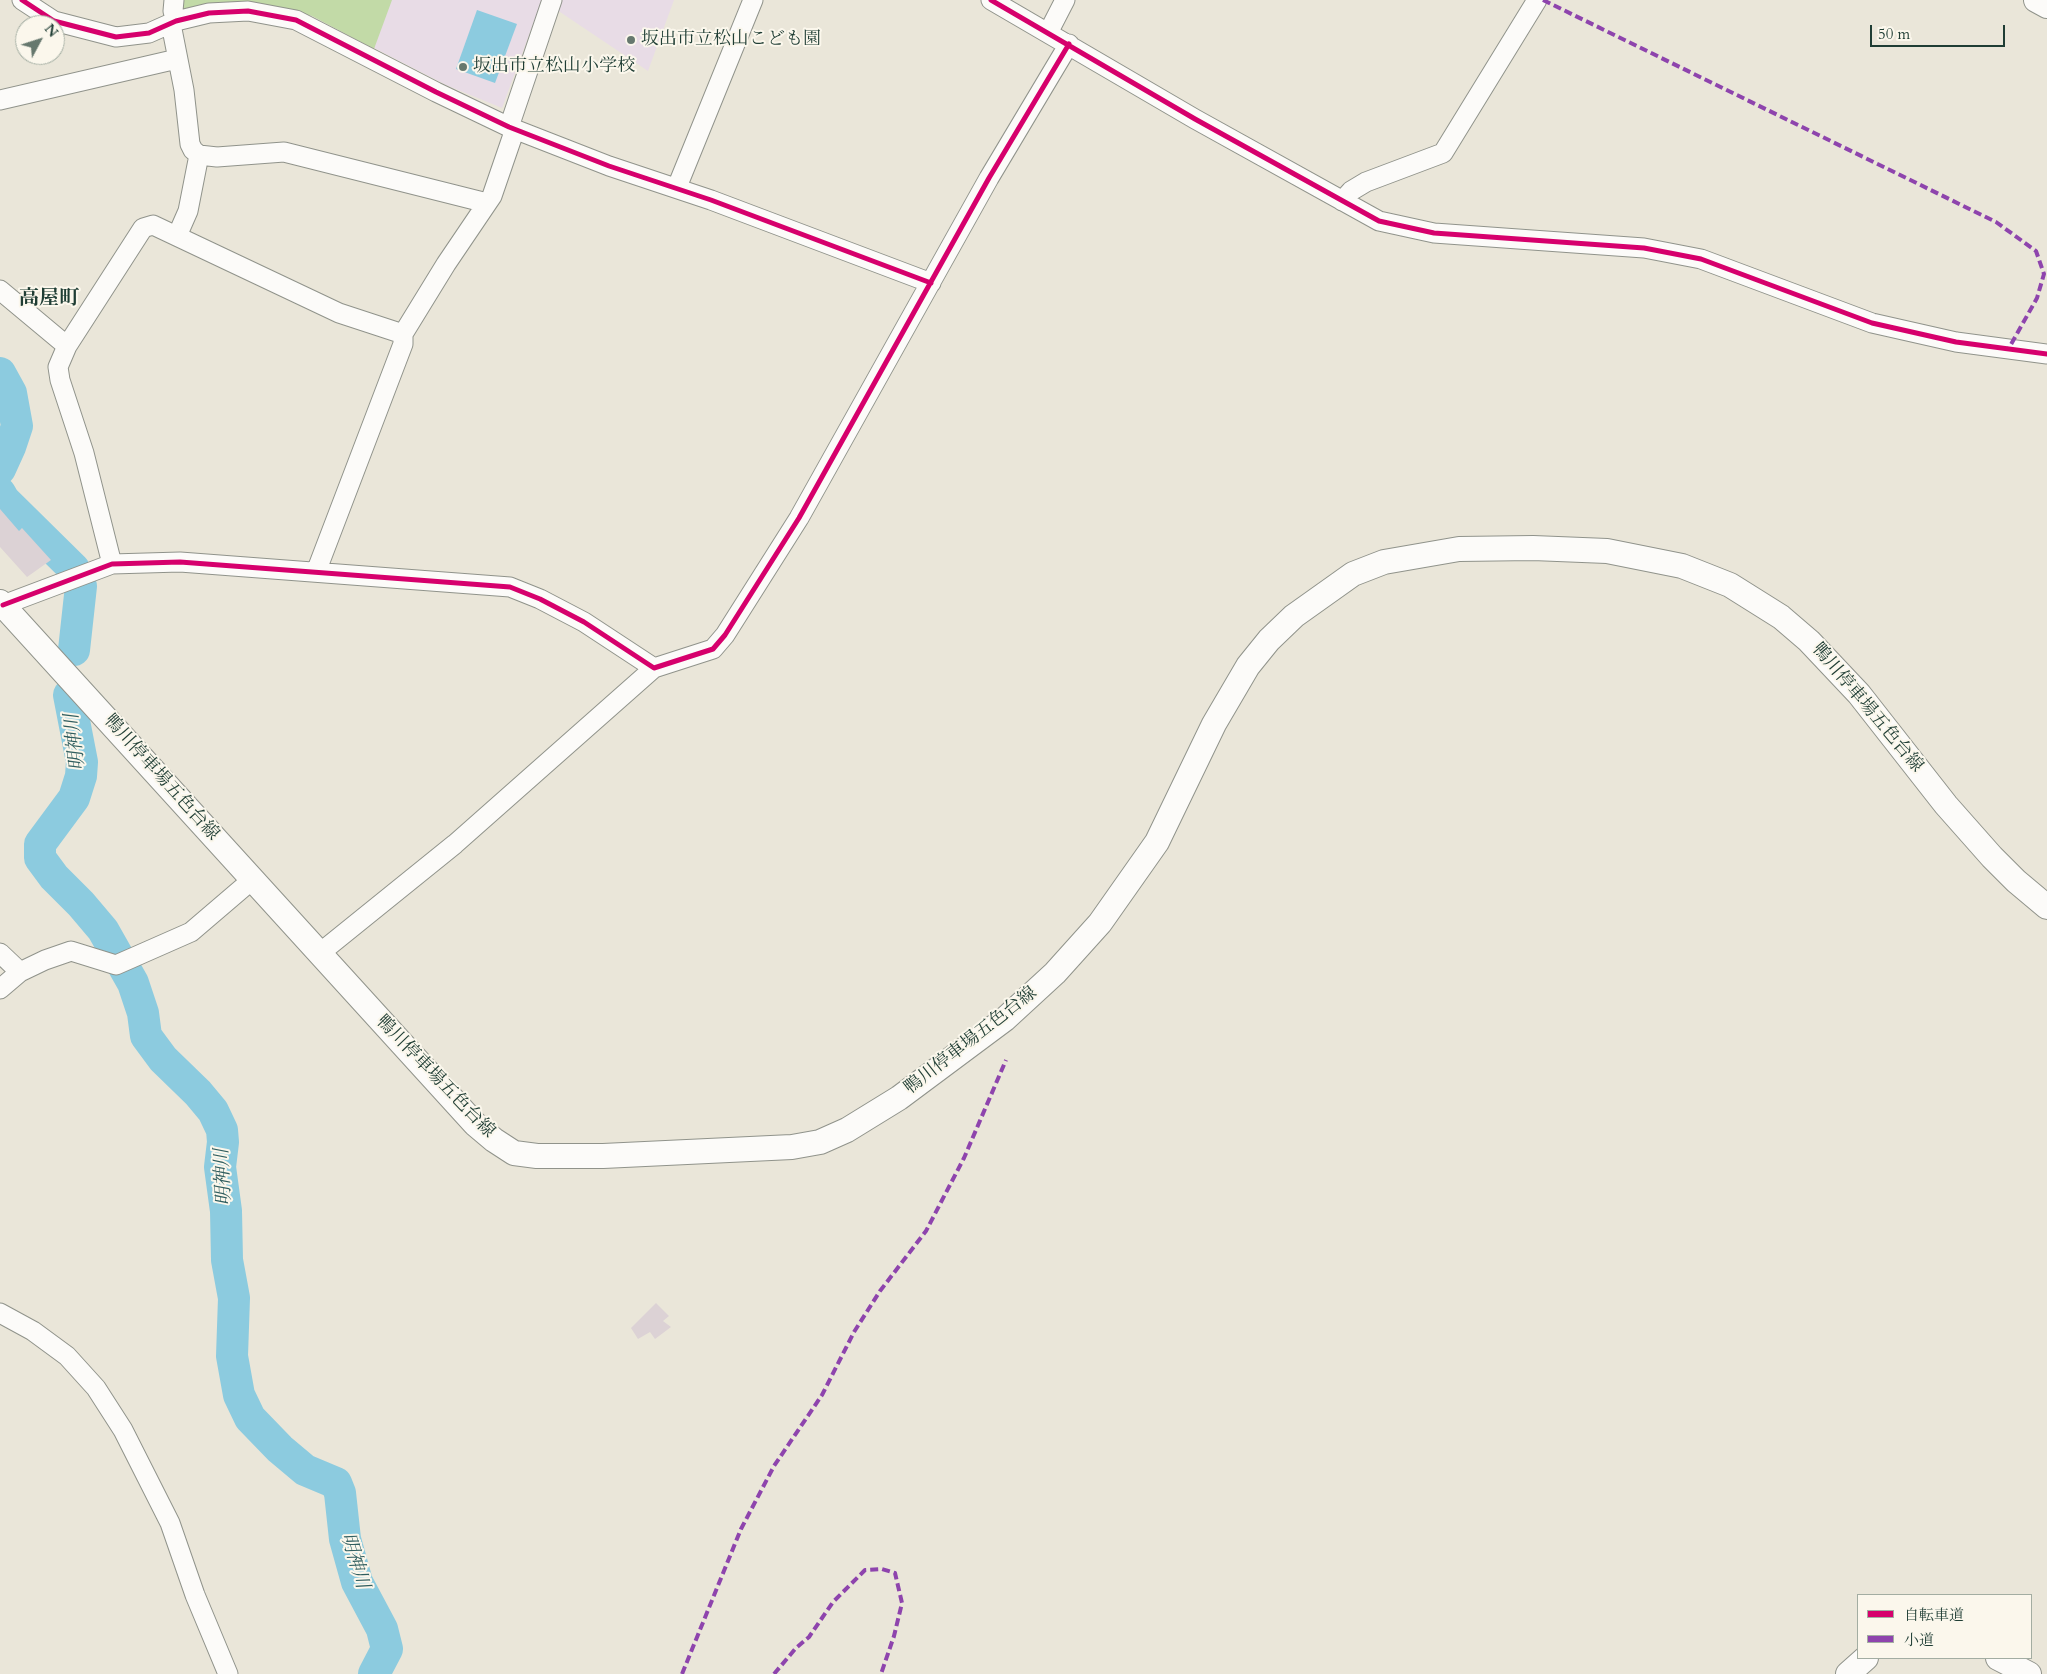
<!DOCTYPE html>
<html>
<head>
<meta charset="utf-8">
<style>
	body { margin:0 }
	#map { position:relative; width:2047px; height:1674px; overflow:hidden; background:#eae6d9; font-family:Cardo,"Noto Serif JP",serif }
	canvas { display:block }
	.legend { position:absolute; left:1857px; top:1594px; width:175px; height:65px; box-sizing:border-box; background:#fbf7ec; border:1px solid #a3ada2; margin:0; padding:6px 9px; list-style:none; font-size:15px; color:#1f3d34 }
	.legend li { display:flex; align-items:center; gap:10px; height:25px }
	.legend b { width:25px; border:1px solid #a3ada2 }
	.north { position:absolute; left:15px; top:15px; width:50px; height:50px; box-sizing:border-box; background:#fbf7ec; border:1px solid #a3ada2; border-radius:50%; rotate:50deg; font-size:14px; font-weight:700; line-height:20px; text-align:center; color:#1f3d34 }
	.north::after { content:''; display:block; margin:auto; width:18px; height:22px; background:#66786e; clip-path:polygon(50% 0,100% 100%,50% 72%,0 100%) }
	.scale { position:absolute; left:1870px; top:25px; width:135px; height:22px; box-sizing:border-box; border:2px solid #1f3d34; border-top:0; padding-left:6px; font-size:15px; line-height:18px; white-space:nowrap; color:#1f3d34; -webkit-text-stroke:4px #fbf7ec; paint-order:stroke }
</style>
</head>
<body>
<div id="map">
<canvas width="2047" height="1674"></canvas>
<ul class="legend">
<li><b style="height:6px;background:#d6006c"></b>自転車道</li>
<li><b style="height:6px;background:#8e44ad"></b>小道</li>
</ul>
<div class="north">N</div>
<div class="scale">50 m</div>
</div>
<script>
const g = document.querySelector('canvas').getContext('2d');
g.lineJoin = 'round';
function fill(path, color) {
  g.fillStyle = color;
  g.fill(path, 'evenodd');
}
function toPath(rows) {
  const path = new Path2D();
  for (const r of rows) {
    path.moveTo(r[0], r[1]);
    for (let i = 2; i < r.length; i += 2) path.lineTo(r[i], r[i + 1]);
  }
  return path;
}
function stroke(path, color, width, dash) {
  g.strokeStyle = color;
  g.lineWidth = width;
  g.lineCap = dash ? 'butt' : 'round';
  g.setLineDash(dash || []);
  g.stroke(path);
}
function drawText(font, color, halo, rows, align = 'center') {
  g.font = font + ' Cardo,"Noto Serif JP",serif';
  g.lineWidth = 4;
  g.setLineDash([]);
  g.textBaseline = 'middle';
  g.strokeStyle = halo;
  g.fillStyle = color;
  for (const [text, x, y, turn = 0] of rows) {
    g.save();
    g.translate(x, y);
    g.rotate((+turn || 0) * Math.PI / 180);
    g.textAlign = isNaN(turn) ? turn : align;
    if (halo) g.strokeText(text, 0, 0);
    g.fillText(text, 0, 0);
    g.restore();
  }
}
fill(toPath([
	[179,0,542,0,502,108,446,85,312,16,285,9],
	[561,0,674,0,648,71,557,10]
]), '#e8dce6');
fill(toPath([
	[179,0,392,0,374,49,312,16,285,9,182,14]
]), '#c2daa7');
fill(toPath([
	[477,10,517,24,495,83,456,69]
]), '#8ccbdf');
stroke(toPath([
	[0,373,11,393,17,426,10,447,0,469],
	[0,493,4,500,74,569,81,586,74,650],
	[69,695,82,762,81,776,74,798,40,844,40,858,54,877,81,904,103,930,133,983,143,1013,146,1036,163,1059,198,1093,213,1111,222,1130,223,1142,220,1167,226,1211,227,1260,234,1298,232,1356,239,1395,250,1418,280,1449,305,1470,336,1483,340,1493,345,1539,357,1582,382,1629,387,1649,374,1674]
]), '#8ccbdf', 32);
fill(toPath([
	[0,509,19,531,22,528,51,560,27,577,0,547],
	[656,1303,669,1316,663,1321,671,1327,655,1339,650,1332,638,1339,631,1328]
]), '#dcd2d5');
const minor = toPath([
	[22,0,54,21,116,37,149,33,176,21,209,13,248,11,296,20,436,92,509,127,609,166,711,200,931,283],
	[174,0,173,11,176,21],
	[991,0,1195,119,1379,221,1434,233,1644,248,1701,259,1872,323,1956,342,2047,354],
	[171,24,184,90,190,144,193,150,199,155,217,157,284,152,487,203],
	[1048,33,1065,0],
	[0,100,177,59],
	[509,127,552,0],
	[677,187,753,0],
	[1342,201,1351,191,1366,182,1443,153,1537,0],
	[177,236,188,211,199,155],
	[0,290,67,346,143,228,153,225,339,313,403,334,446,264,492,196,515,129],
	[67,346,58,367,60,380,84,453,112,564],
	[316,572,403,344,403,334],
	[3,605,112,564,180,562,510,587,540,599,584,622,654,668,713,649,725,635,799,518,989,178,1069,44],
	[0,953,20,972],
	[320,953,455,844,654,668],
	[0,989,20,972,45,960,71,951,116,965,132,958,191,932,253,879],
	[0,1313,33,1331,67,1356,96,1388,123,1430,170,1523,195,1595,228,1674]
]);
const major = toPath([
	[2036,0,2047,6],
	[0,602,475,1124,494,1140,514,1153,537,1156,603,1156,792,1147,820,1142,847,1130,899,1098,1005,1019,1055,973,1100,923,1157,842,1214,724,1248,666,1269,640,1294,616,1353,574,1384,562,1459,549,1533,548,1607,551,1682,566,1730,585,1781,617,1809,641,1859,694,1946,805,1992,857,2016,881,2047,907],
	[1998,1658,2029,1674],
	[1848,1674,1866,1658]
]);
stroke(minor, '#90938b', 21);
stroke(major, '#90938b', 26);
stroke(minor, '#fcfbf9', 19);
stroke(major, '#fcfbf9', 24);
stroke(toPath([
	[1543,0,1996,222,2036,251,2044,274,2037,298,2009,348],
	[682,1674,741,1529,774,1466,822,1395,854,1332,880,1291,926,1231,964,1158,1006,1060],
	[774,1674,796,1648,809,1637,833,1602,865,1570,882,1569,895,1573,902,1603,894,1636,881,1674]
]), '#8e44ad', 4, [8, 4]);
stroke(toPath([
	[22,0,54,21,116,37,149,33,176,21,209,13,248,11,296,20,436,92,509,127,609,166,711,200,931,283],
	[991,0,1195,119,1379,221,1434,233,1644,248,1701,259,1872,323,1956,342,2047,354],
	[3,605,112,564,180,562,510,587,540,599,584,622,654,668,713,649,725,635,799,518,989,178,1069,44]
]), '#d6006c', 5);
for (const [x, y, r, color] of [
	[631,40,5,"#66786e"],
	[463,67,5,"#66786e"]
]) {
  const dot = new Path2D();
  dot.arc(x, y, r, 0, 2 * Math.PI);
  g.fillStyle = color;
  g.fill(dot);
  stroke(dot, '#fbf7ec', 2);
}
drawText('18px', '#1f3d34', '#fbf7ec', [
	["坂出市立松山こども園",641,40],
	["坂出市立松山小学校",473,67]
], 'left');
drawText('18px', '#1f3d34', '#fbf7ec', [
	["鴨川停車場五色台線",1867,708,50],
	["鴨川停車場五色台線",161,778,48],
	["鴨川停車場五色台線",971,1041,-38],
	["鴨川停車場五色台線",435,1077,46]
]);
drawText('italic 19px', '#305e5f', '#fbf7ec', [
	["明神川",76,742,-97],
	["明神川",224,1177,-93],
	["明神川",354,1561,73]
]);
drawText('bold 20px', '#1f3d34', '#fbf7ec', [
	["高屋町",49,299]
]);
</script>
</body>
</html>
